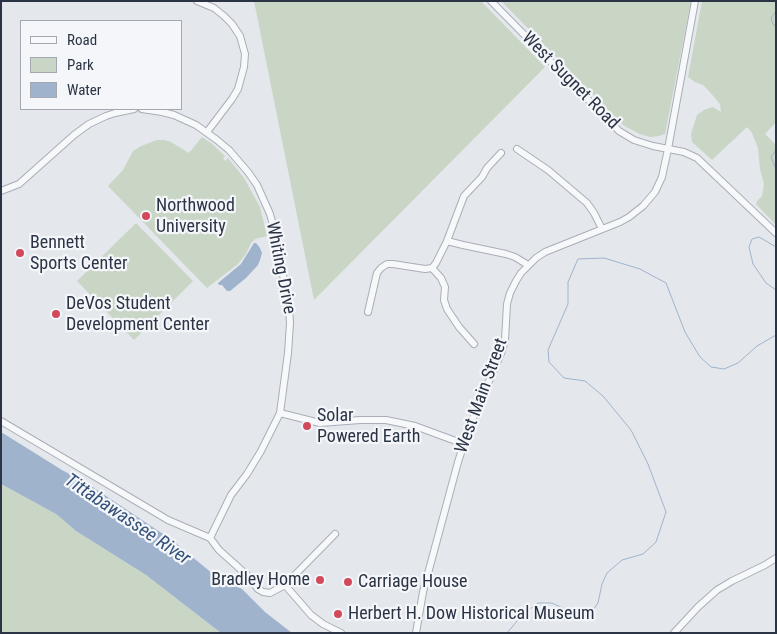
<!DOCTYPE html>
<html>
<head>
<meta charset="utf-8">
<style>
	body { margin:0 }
	#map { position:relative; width:777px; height:634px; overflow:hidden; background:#e4e7ec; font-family:"Roboto Condensed",sans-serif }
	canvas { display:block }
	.frame { position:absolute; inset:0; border:2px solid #2b3445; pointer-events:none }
	.legend { position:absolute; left:20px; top:20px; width:162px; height:90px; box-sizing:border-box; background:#f4f6f9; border:1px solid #a4a8b1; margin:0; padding:6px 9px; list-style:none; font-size:15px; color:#2b3445 }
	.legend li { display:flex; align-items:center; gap:10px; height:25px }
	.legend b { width:25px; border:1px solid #a4a8b1 }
</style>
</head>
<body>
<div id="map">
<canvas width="777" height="634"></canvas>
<div class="frame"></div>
<ul class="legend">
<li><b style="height:6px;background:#f7f8fa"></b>Road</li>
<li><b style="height:14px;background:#c9d6c5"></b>Park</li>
<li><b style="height:14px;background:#9fb4cc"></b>Water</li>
</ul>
</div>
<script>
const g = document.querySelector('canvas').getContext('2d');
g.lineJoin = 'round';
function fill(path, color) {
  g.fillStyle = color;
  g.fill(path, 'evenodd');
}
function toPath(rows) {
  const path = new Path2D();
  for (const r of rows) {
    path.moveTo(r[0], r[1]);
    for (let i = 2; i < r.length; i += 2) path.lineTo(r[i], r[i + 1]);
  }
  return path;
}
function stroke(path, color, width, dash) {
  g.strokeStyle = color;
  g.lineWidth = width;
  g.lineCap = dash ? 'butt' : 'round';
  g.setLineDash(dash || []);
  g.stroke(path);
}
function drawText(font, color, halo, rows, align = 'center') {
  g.font = font + ' "Roboto Condensed",sans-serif';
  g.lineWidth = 4.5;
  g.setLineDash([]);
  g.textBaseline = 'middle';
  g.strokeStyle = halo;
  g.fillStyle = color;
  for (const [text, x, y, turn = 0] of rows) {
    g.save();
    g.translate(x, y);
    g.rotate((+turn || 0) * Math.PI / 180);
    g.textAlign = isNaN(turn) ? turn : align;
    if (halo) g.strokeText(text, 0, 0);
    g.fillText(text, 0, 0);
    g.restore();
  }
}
fill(toPath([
	[254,1,481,1,545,67,314,300],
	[501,1,691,1,665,134,659,136,650,137,640,134,628,128,623,125],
	[702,1,776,1,776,122,765,134,776,145,776,225,756,204,757,201,762,196,764,184,760,169,758,148,752,133,747,127,712,160,692,142,691,134,697,115,704,110,713,107,721,112,720,104,709,91,703,85,695,82,688,77],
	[202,137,211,143,225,156,223,158,225,161,228,158,244,178,260,207,267,236,255,239,251,243,246,254,238,264,207,288,108,186,123,170,133,151,141,146,157,140,164,140,171,142,189,153],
	[136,223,193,281,134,340,77,281],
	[1,484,56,514,76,531,146,575,221,633,1,633]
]), '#c9d6c5');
fill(toPath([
	[254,243,256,243,260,248,262,253,260,260,258,265,246,278,230,291,227,291,222,285,219,285,218,283,241,264],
	[1,432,62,470,88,484,172,540,213,574,242,589,265,612,292,633,221,633,146,575,76,531,56,514,1,484]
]), '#9fb4cc');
stroke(toPath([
	[776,11,771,18,773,24,776,27],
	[776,62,776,64],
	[776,150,771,157,776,169],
	[776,247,759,237,752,239,749,247,753,264,766,283,776,290],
	[507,633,523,614,538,603,552,603,580,616,591,613,598,603,602,584,607,573,622,560,643,554,656,542,666,512,648,464,631,430,603,396,585,381,564,378,549,362,548,350,568,304,568,282,578,259,604,258,640,269,666,283,685,332,700,357,711,367,724,369,738,363,757,346,776,335]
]), '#9fb4cc', 1);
const minor = toPath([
	[197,1,214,8,224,16,232,24,240,36,245,54,244,67,238,89,232,99,207,132],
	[491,1,619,131,634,140,653,146,684,152,697,158,776,233],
	[142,109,162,112,174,115,196,125,217,140,229,150,248,172,257,185,270,214,275,232,289,307,290,323,288,353,280,413,261,451,247,474,231,495,210,538],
	[517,149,548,170,587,203,594,213,602,229],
	[1,191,19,184,74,135,89,124,106,116,115,113,134,109],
	[447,241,464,196,482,177,487,168,501,153],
	[432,268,441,278,445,287,444,300,447,309,459,327,474,344],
	[368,312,377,273,381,268,387,264,393,264,425,269,432,268,436,263,447,241,463,245,506,254,515,257,528,265],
	[280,413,320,423,360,420,386,420,415,426,464,444],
	[1,421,168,520,210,538,219,550,248,576,258,589,263,592,270,593,285,585,335,534],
	[285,585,311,615,323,624,341,633],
	[416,633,423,592,458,462,470,425,502,351,505,340,507,304,510,293,516,281,521,273,536,258,545,252,620,222,629,217,643,206,655,192,662,177,668,149,695,1],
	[674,633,698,607,717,590,732,581,765,565,776,558]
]);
stroke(minor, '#a9aeb7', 8);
stroke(minor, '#f7f8fa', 6);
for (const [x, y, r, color] of [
	[146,216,5,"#d1495b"],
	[20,253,5,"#d1495b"],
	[56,314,5,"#d1495b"],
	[307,426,5,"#d1495b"],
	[320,580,5,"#d1495b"],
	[348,582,5,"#d1495b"],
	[338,614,5,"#d1495b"]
]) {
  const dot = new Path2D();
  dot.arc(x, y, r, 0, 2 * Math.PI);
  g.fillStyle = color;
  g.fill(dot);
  stroke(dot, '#f4f6f9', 2);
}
drawText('18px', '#2b3445', '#f4f6f9', [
	["West Sugnet Road",570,81,45],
	["Whiting Drive",280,268,79],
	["West Main Street",482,396,-70]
]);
drawText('18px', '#2b3445', '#f4f6f9', [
	["Northwood",156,206],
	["University",156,227],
	["Bennett",30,243],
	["Sports Center",30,264],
	["DeVos Student",66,304],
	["Development Center",66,325],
	["Solar",317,416],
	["Powered Earth",317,437],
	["Bradley Home",310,580,"right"],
	["Carriage House",358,582],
	["Herbert H. Dow Historical Museum",348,614]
], 'left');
drawText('italic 19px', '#34527a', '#f4f6f9', [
	["Tittabawassee River",127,520,34]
]);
</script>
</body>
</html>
